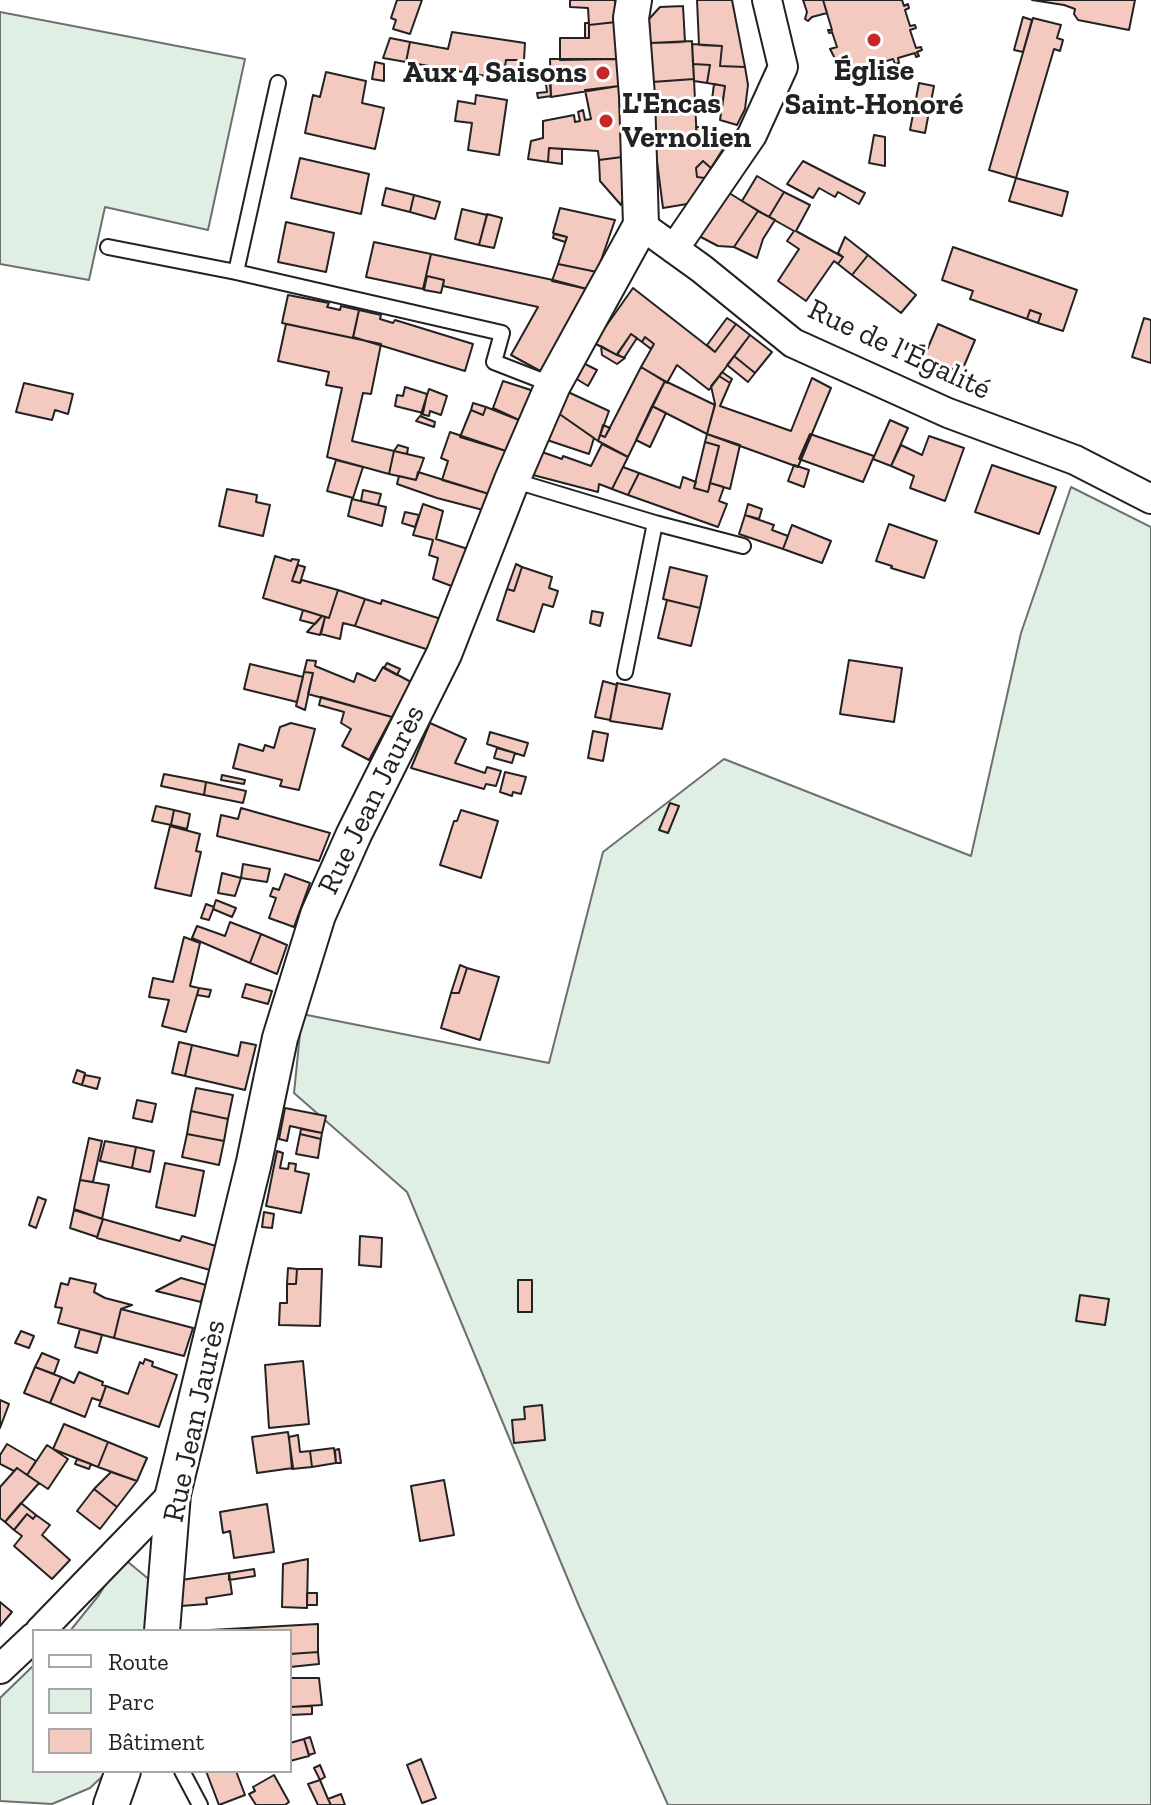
<!DOCTYPE html>
<html>
<head>
<meta charset="utf-8">
<style>
	body { margin:0 }
	#map { position:relative; width:1151px; height:1805px; overflow:hidden; background:#fff; font-family:"Zilla Slab",serif }
	canvas { display:block }
	.legend { position:absolute; left:32px; top:1629px; width:260px; height:144px; box-sizing:border-box; background:#fff; border:2px solid #a7a7a7; margin:0; padding:10px 14px; list-style:none; font-size:24px; color:#222 }
	.legend li { display:flex; align-items:center; gap:16px; height:40px }
	.legend b { width:40px; border:2px solid #a7a7a7 }
</style>
</head>
<body>
<div id="map">
<canvas width="1151" height="1805"></canvas>
<ul class="legend">
<li><b style="height:10px;background:#fff"></b>Route</li>
<li><b style="height:22px;background:#e0efe3"></b>Parc</li>
<li><b style="height:22px;background:#f3c9c0"></b>Bâtiment</li>
</ul>
</div>
<script>
const g = document.querySelector('canvas').getContext('2d');
g.lineJoin = 'round';
function fill(path, color) {
  g.fillStyle = color;
  g.fill(path, 'evenodd');
}
function toPath(rows) {
  const path = new Path2D();
  for (const r of rows) {
    path.moveTo(r[0], r[1]);
    for (let i = 2; i < r.length; i += 2) path.lineTo(r[i], r[i + 1]);
  }
  return path;
}
function stroke(path, color, width, dash) {
  g.strokeStyle = color;
  g.lineWidth = width;
  g.lineCap = dash ? 'butt' : 'round';
  g.setLineDash(dash || []);
  g.stroke(path);
}
function drawText(font, color, halo, rows, align = 'center') {
  g.font = font + ' "Zilla Slab",serif';
  g.lineWidth = 6;
  g.setLineDash([]);
  g.textBaseline = 'middle';
  g.strokeStyle = halo;
  g.fillStyle = color;
  for (const [text, x, y, turn = 0] of rows) {
    g.save();
    g.translate(x, y);
    g.rotate((+turn || 0) * Math.PI / 180);
    g.textAlign = isNaN(turn) ? turn : align;
    if (halo) g.strokeText(text, 0, 0);
    g.fillText(text, 0, 0);
    g.restore();
  }
}
const green = toPath([
	[0,12,245,59,208,230,105,207,89,280,0,264,0,12],
	[1071,487,1151,527,1151,1805,668,1805,579,1606,407,1192,294,1093,302,1014,549,1063,603,852,724,759,971,856,1021,633,1071,487],
	[122,1557,151,1581,149,1631,70,1631,99,1595,122,1557],
	[34,1665,34,1771,108,1771,90,1788,52,1804,0,1801,0,1698,34,1665]
]);
fill(green, '#e0efe3');
stroke(green, '#6f6f6f', 2);
const building = toPath([
	[397,0,422,0,410,34,393,29,396,20,391,18,397,0],
	[570,0,615,0,616,22,589,25,588,8,570,7,570,0],
	[697,0,732,0,745,67,720,66,722,46,699,45,697,0],
	[803,0,823,0,827,13,812,17,808,21,805,19,807,12,803,0],
	[823,0,902,0,904,6,908,4,909,8,905,10,910,26,915,25,916,28,910,30,916,48,921,47,922,50,917,52,919,56,916,57,915,53,898,58,899,63,895,64,893,59,870,66,871,72,866,73,865,68,848,73,849,79,845,80,843,75,838,76,836,71,841,70,830,49,837,47,832,32,829,33,828,30,832,30,823,0],
	[1032,0,1135,0,1129,30,1078,20,1074,14,1075,9,1064,5,1032,0],
	[683,6,685,42,650,43,649,19,660,7,683,6],
	[1023,17,1032,20,1023,52,1014,50,1023,17],
	[1033,18,1061,25,1057,38,1063,40,1060,51,1054,49,1016,178,989,170,1033,18],
	[616,22,618,59,560,60,560,38,589,38,589,25,616,22],
	[585,23,589,23,589,38,585,38,585,23],
	[452,32,525,43,524,60,506,60,503,79,406,62,410,42,448,49,452,32],
	[390,38,410,42,406,62,383,58,390,38],
	[692,41,694,79,652,82,650,43,692,41],
	[692,44,722,46,720,66,745,67,748,85,745,109,737,125,720,120,725,86,707,83,710,65,693,64,692,44],
	[550,59,618,59,619,86,551,97,550,59],
	[506,60,524,60,521,80,503,79,506,60],
	[375,62,384,64,384,81,372,79,375,62],
	[693,64,710,65,707,83,694,81,693,64],
	[326,72,366,81,362,103,384,108,375,149,305,133,313,95,320,97,326,72],
	[694,79,697,144,655,146,652,82,694,79],
	[919,83,934,86,925,133,910,130,919,83],
	[546,84,550,84,551,96,538,98,537,93,547,92,546,84],
	[714,84,725,86,722,108,711,107,714,84],
	[619,86,622,157,599,160,598,151,549,148,548,162,528,159,531,141,543,138,543,121,574,115,575,122,580,121,578,112,583,110,585,120,591,119,585,90,619,86],
	[476,95,507,100,499,155,468,150,472,123,455,121,458,101,475,104,476,95],
	[696,127,708,127,708,139,727,143,725,146,697,147,696,127],
	[874,135,885,137,885,166,869,163,874,135],
	[697,144,697,147,725,146,711,168,703,161,696,168,697,177,705,178,693,203,663,208,655,146,697,144],
	[549,148,562,149,562,164,548,162,549,148],
	[622,157,624,195,621,205,600,181,599,160,622,157],
	[300,158,369,174,361,214,291,198,300,158],
	[703,161,711,168,705,178,697,177,696,168,703,161],
	[803,161,865,193,859,204,838,192,835,197,819,188,813,198,787,184,803,161],
	[757,176,784,192,769,217,742,201,757,176],
	[1016,178,1068,192,1062,216,1009,201,1016,178],
	[386,188,414,195,410,212,382,205,386,188],
	[726,191,758,211,734,247,718,246,697,235,726,191],
	[784,192,810,205,796,231,843,257,838,264,834,261,806,301,778,281,799,249,787,241,794,231,769,217,784,192],
	[414,195,440,202,435,219,410,212,414,195],
	[560,208,615,220,597,272,558,264,567,237,553,233,560,208],
	[462,209,487,215,479,245,455,239,462,209],
	[758,211,775,220,763,239,757,258,734,247,758,211],
	[487,214,502,218,494,248,479,245,487,214],
	[286,222,334,233,326,272,278,262,286,222],
	[554,234,567,237,565,242,553,238,554,234],
	[845,237,868,255,852,275,838,264,843,257,838,253,845,237],
	[374,242,431,254,423,289,366,277,374,242],
	[953,247,1077,290,1063,331,1038,323,1041,314,1030,310,1027,319,970,299,973,291,942,280,953,247],
	[431,254,553,280,591,290,542,372,511,355,538,307,443,286,444,280,427,276,423,289,431,254],
	[868,255,916,295,901,313,852,275,868,255],
	[558,264,597,272,591,290,552,281,558,264],
	[427,276,444,280,441,293,424,290,427,276],
	[633,288,715,352,736,324,750,335,709,390,677,365,667,383,641,367,654,344,645,337,642,342,631,334,617,355,594,343,633,288],
	[288,295,329,303,327,307,340,310,341,306,359,310,353,338,282,323,288,295],
	[359,310,381,315,380,319,393,323,395,320,473,344,465,371,353,337,359,310],
	[1030,310,1041,314,1038,323,1027,319,1030,310],
	[727,318,736,324,715,352,707,345,727,318],
	[1144,318,1151,320,1151,363,1132,357,1144,318],
	[286,324,381,344,371,394,363,393,352,441,394,451,389,474,327,457,342,388,326,385,329,372,278,361,286,324],
	[938,324,975,340,961,373,924,357,938,324],
	[631,334,637,338,624,358,617,354,631,334],
	[750,335,772,352,755,373,734,356,750,335],
	[645,337,654,344,651,349,642,342,645,337],
	[601,346,617,355,625,358,617,364,602,355,601,346],
	[734,356,755,373,748,382,727,365,734,356],
	[583,363,597,370,588,386,575,378,583,363],
	[641,367,665,381,628,457,598,441,600,435,605,437,641,367],
	[722,372,732,379,730,383,719,376,722,372],
	[719,376,730,383,720,406,791,431,812,378,831,388,798,467,707,434,715,404,711,386,719,376],
	[503,381,534,391,519,420,493,408,503,381],
	[665,381,715,405,707,434,652,406,665,381],
	[24,383,73,394,68,414,55,410,52,420,16,412,24,383],
	[405,387,427,394,423,413,395,406,397,395,403,396,405,387],
	[429,389,447,396,441,415,430,411,429,416,421,414,429,389],
	[568,392,609,411,598,441,558,413,568,392],
	[473,403,486,407,483,415,471,410,473,403],
	[652,406,666,413,650,447,636,440,652,406],
	[486,407,519,420,506,451,460,437,471,410,483,415,486,407],
	[558,413,594,438,589,454,547,440,558,413],
	[420,416,435,422,434,427,416,421,420,416],
	[890,420,908,428,891,466,873,459,890,420],
	[603,425,610,428,605,437,600,435,603,425],
	[450,432,506,451,489,494,442,480,448,461,441,458,450,432],
	[707,434,740,445,730,489,710,483,719,446,705,442,707,434],
	[810,434,874,456,863,482,799,459,810,434],
	[929,436,964,448,945,501,910,488,914,476,891,466,901,445,922,455,929,436],
	[705,442,719,446,708,492,694,488,705,442],
	[602,444,628,457,612,489,599,484,598,492,533,475,542,452,562,459,563,456,591,466,602,444],
	[398,445,408,448,407,454,394,451,398,445],
	[394,451,424,458,416,480,389,474,394,451],
	[336,460,363,467,353,498,327,491,336,460],
	[794,465,809,470,804,487,788,481,794,465],
	[992,465,1056,487,1039,534,975,512,992,465],
	[623,467,639,473,628,495,612,489,623,467],
	[418,472,489,494,483,510,437,498,397,484,399,476,416,480,418,472],
	[639,473,680,488,683,477,696,482,694,488,708,492,710,483,724,487,719,501,727,504,718,527,628,495,639,473],
	[227,489,257,495,256,502,270,505,263,536,219,526,227,489],
	[363,490,381,494,378,505,361,501,363,490],
	[352,499,386,507,382,526,348,516,352,499],
	[423,504,443,511,436,539,468,549,454,587,433,579,438,558,429,555,433,540,413,535,423,504],
	[748,504,762,509,759,519,745,515,748,504],
	[405,512,419,515,415,527,402,523,405,512],
	[745,515,774,525,772,530,788,536,783,549,739,534,745,515],
	[889,524,937,541,924,578,891,568,892,566,876,561,889,524],
	[792,525,831,541,822,563,783,549,792,525],
	[275,556,291,561,292,559,299,560,292,581,300,583,302,580,338,590,329,618,263,598,275,556],
	[516,564,522,567,514,591,507,589,516,564],
	[298,565,305,567,300,583,292,581,298,565],
	[522,567,552,577,549,588,558,591,553,607,543,604,534,632,497,620,507,589,514,591,522,567],
	[670,567,707,576,700,608,663,599,670,567],
	[338,590,365,599,355,626,343,623,340,639,321,634,325,617,329,618,338,590],
	[365,599,381,604,382,600,441,619,429,650,355,626,365,599],
	[667,600,700,608,691,646,658,638,667,600],
	[303,610,322,616,315,624,300,620,303,610],
	[592,611,603,613,600,626,590,623,592,611],
	[322,616,325,617,320,635,307,632,322,616],
	[307,660,316,661,315,666,354,682,357,673,375,681,383,667,411,682,392,717,308,694,313,673,304,672,307,660],
	[849,660,902,668,894,722,840,714,849,660],
	[387,663,400,669,397,675,384,668,387,663],
	[250,664,303,677,297,702,244,689,250,664],
	[304,672,313,673,305,710,296,706,304,672],
	[603,681,617,685,610,720,595,717,603,681],
	[617,683,670,694,662,729,610,721,617,683],
	[321,697,392,717,369,760,342,746,351,729,341,723,344,712,319,705,321,697],
	[291,723,315,729,299,790,280,786,282,780,233,768,239,744,263,751,265,745,274,748,280,727,291,723],
	[430,723,466,739,455,763,485,773,487,767,501,771,496,786,486,784,484,789,411,768,430,723],
	[593,731,608,734,603,761,588,758,593,731],
	[490,732,528,743,524,756,487,744,490,732],
	[497,748,515,753,512,763,494,758,497,748],
	[505,772,526,777,521,794,513,792,512,796,500,792,505,772],
	[164,774,206,782,204,795,161,786,164,774],
	[222,775,245,780,244,784,221,780,222,775],
	[206,782,246,791,243,803,204,795,206,782],
	[670,803,679,806,668,833,659,830,670,803],
	[156,806,174,810,171,825,152,821,156,806],
	[241,808,330,833,319,861,217,836,221,815,238,819,241,808],
	[174,810,190,814,187,829,171,825,174,810],
	[461,810,498,821,481,878,440,865,454,821,457,821,461,810],
	[170,826,200,834,196,851,201,852,191,896,155,888,170,826],
	[243,864,270,869,267,882,241,878,243,864],
	[222,873,241,878,235,896,218,893,222,873],
	[285,874,310,883,294,927,269,918,276,898,270,896,273,888,279,890,285,874],
	[216,900,236,908,232,917,213,909,216,900],
	[206,904,214,907,209,920,201,918,206,904],
	[230,922,261,934,250,963,192,938,197,926,225,936,230,922],
	[261,934,287,945,277,974,250,963,261,934],
	[184,937,200,943,190,986,199,988,186,1032,162,1026,169,1000,149,997,153,978,173,982,184,937],
	[460,965,467,968,459,993,451,993,460,965],
	[467,968,499,977,480,1040,441,1028,451,993,459,993,467,968],
	[246,984,272,991,268,1004,242,997,246,984],
	[199,988,211,990,209,997,197,995,199,988],
	[179,1042,192,1045,185,1076,172,1073,179,1042],
	[241,1042,256,1045,245,1090,185,1076,192,1045,238,1056,241,1042],
	[77,1070,85,1073,82,1085,73,1082,77,1070],
	[85,1075,100,1078,97,1089,82,1085,85,1075],
	[196,1088,233,1095,228,1119,191,1111,196,1088],
	[137,1100,156,1104,152,1122,133,1118,137,1100],
	[285,1108,326,1116,322,1133,290,1126,287,1141,279,1139,285,1108],
	[191,1111,228,1119,224,1141,187,1134,191,1111],
	[301,1129,322,1133,321,1139,300,1134,301,1129],
	[187,1134,224,1141,219,1165,182,1157,187,1134],
	[300,1134,321,1139,318,1158,296,1154,300,1134],
	[89,1138,102,1141,93,1182,80,1180,89,1138],
	[105,1141,136,1147,132,1168,100,1161,105,1141],
	[136,1147,154,1151,150,1172,132,1168,136,1147],
	[277,1151,283,1153,280,1168,288,1169,289,1163,296,1164,295,1171,309,1174,301,1213,266,1206,277,1151],
	[165,1163,204,1171,195,1216,156,1207,165,1163],
	[80,1180,109,1185,102,1219,74,1209,80,1180],
	[38,1197,46,1200,36,1228,29,1225,38,1197],
	[74,1210,103,1219,97,1237,70,1228,74,1210],
	[264,1212,274,1214,272,1228,262,1227,264,1212],
	[103,1219,180,1241,182,1236,216,1246,210,1270,97,1238,103,1219],
	[360,1236,382,1238,381,1267,359,1265,360,1236],
	[288,1268,297,1269,296,1284,287,1284,288,1268],
	[297,1269,322,1269,320,1326,279,1325,280,1303,287,1303,287,1284,296,1284,297,1269],
	[70,1278,96,1284,94,1292,105,1298,132,1305,121,1309,114,1338,58,1323,62,1308,55,1307,61,1283,68,1285,70,1278],
	[181,1278,206,1285,201,1302,156,1291,181,1278],
	[518,1280,532,1280,532,1312,518,1312,518,1280],
	[1080,1295,1109,1299,1105,1325,1076,1321,1080,1295],
	[121,1309,193,1328,184,1356,114,1338,121,1309],
	[80,1329,102,1335,97,1353,75,1347,80,1329],
	[21,1331,34,1336,29,1348,15,1343,21,1331],
	[42,1353,59,1360,54,1374,35,1367,42,1353],
	[145,1359,153,1362,152,1366,177,1375,159,1427,99,1406,106,1386,128,1394,140,1362,143,1364,145,1359],
	[303,1361,309,1424,269,1428,265,1365,303,1361],
	[35,1367,61,1377,50,1403,24,1393,35,1367],
	[79,1372,103,1382,102,1385,106,1386,101,1401,92,1398,85,1417,50,1403,61,1377,74,1383,79,1372],
	[0,1400,9,1404,0,1428,0,1400],
	[542,1405,545,1440,514,1443,512,1420,525,1419,524,1407,542,1405],
	[64,1424,108,1442,98,1467,53,1449,64,1424],
	[288,1432,293,1468,257,1473,252,1437,288,1432],
	[298,1435,300,1452,310,1451,312,1467,292,1469,289,1437,298,1435],
	[108,1442,147,1458,137,1481,98,1467,108,1442],
	[7,1444,36,1461,27,1475,17,1468,14,1471,0,1464,0,1455,7,1444],
	[47,1445,68,1459,48,1489,27,1475,47,1445],
	[334,1448,336,1463,312,1467,310,1451,334,1448],
	[339,1449,341,1463,336,1463,335,1450,339,1449],
	[77,1459,91,1464,89,1469,75,1464,77,1459],
	[17,1468,39,1483,5,1522,0,1518,0,1487,17,1468],
	[111,1472,137,1481,117,1507,94,1489,111,1472],
	[444,1480,454,1535,420,1541,411,1486,444,1480],
	[94,1489,117,1507,100,1529,77,1511,94,1489],
	[21,1503,36,1515,33,1519,27,1514,14,1530,5,1522,21,1503],
	[267,1504,274,1552,234,1558,230,1531,223,1533,220,1512,267,1504],
	[27,1514,33,1519,36,1515,50,1525,42,1535,70,1560,52,1579,14,1546,22,1536,14,1530,27,1514],
	[308,1559,307,1608,282,1607,283,1564,308,1559],
	[254,1569,255,1576,229,1580,229,1573,254,1569],
	[229,1573,232,1594,206,1598,207,1604,181,1606,181,1580,229,1573],
	[307,1593,317,1593,317,1605,307,1605,307,1593],
	[0,1602,12,1612,0,1626,0,1602],
	[318,1624,318,1652,290,1654,290,1631,192,1631,318,1624],
	[318,1652,319,1664,290,1667,290,1654,318,1652],
	[290,1678,319,1678,322,1705,290,1707,290,1678],
	[312,1706,312,1714,290,1715,290,1707,312,1706],
	[310,1737,315,1753,309,1755,304,1739,310,1737],
	[304,1739,309,1756,290,1761,290,1743,304,1739],
	[421,1759,436,1798,422,1803,407,1765,421,1759],
	[320,1765,325,1777,320,1780,314,1768,320,1765],
	[206,1771,236,1771,245,1795,219,1805,206,1771],
	[274,1775,289,1802,285,1805,256,1805,249,1794,255,1791,253,1787,274,1775],
	[320,1780,328,1799,331,1805,318,1805,308,1784,320,1780],
	[341,1794,345,1805,331,1805,328,1799,341,1794]
]);
fill(building, '#f3c9c0');
stroke(building, '#222', 2);
const service = toPath([
	[108,247,236,272,502,333,494,362,553,385],
	[236,272,278,83],
	[512,480,655,523,743,546],
	[625,672,655,523],
	[182,1771,200,1805]
]);
const minor = toPath([
	[641,225,702,269,793,343,948,413,1075,460,1151,499],
	[674,249,752,135,783,67,767,0],
	[40,1631,173,1494],
	[0,1669,34,1637]
]);
const tertiary = toPath([
	[162,1631,173,1494,254,1162,280,1038,318,915,354,834,444,654,512,480,553,385,641,225,637,96,631,18,634,0],
	[111,1805,123,1771]
]);
stroke(service, '#222', 18);
stroke(minor, '#222', 32);
stroke(tertiary, '#222', 38);
stroke(service, '#fff', 14);
stroke(minor, '#fff', 28);
stroke(tertiary, '#fff', 34);
for (const [x, y, r, color] of [
	[874,40,8,"#c62828"],
	[603,73,8,"#c62828"],
	[606,121,8,"#c62828"]
]) {
  const dot = new Path2D();
  dot.arc(x, y, r, 0, 2 * Math.PI);
  g.fillStyle = color;
  g.fill(dot);
  stroke(dot, '#fff', 3);
}
drawText('bold 30px', '#222', '#fff', [
	["Église",874,71],
	["Saint-Honoré",874,105],
	["Aux 4 Saisons",587,73,"right"],
	["L'Encas",622,104,"left"],
	["Vernolien",622,138,"left"]
]);
drawText('30px', '#222', '#fff', [
	["Rue de l'Égalité",899,350,25],
	["Rue Jean Jaurès",372,800,-64],
	["Rue Jean Jaurès",195,1421,-78]
]);
</script>
</body>
</html>
